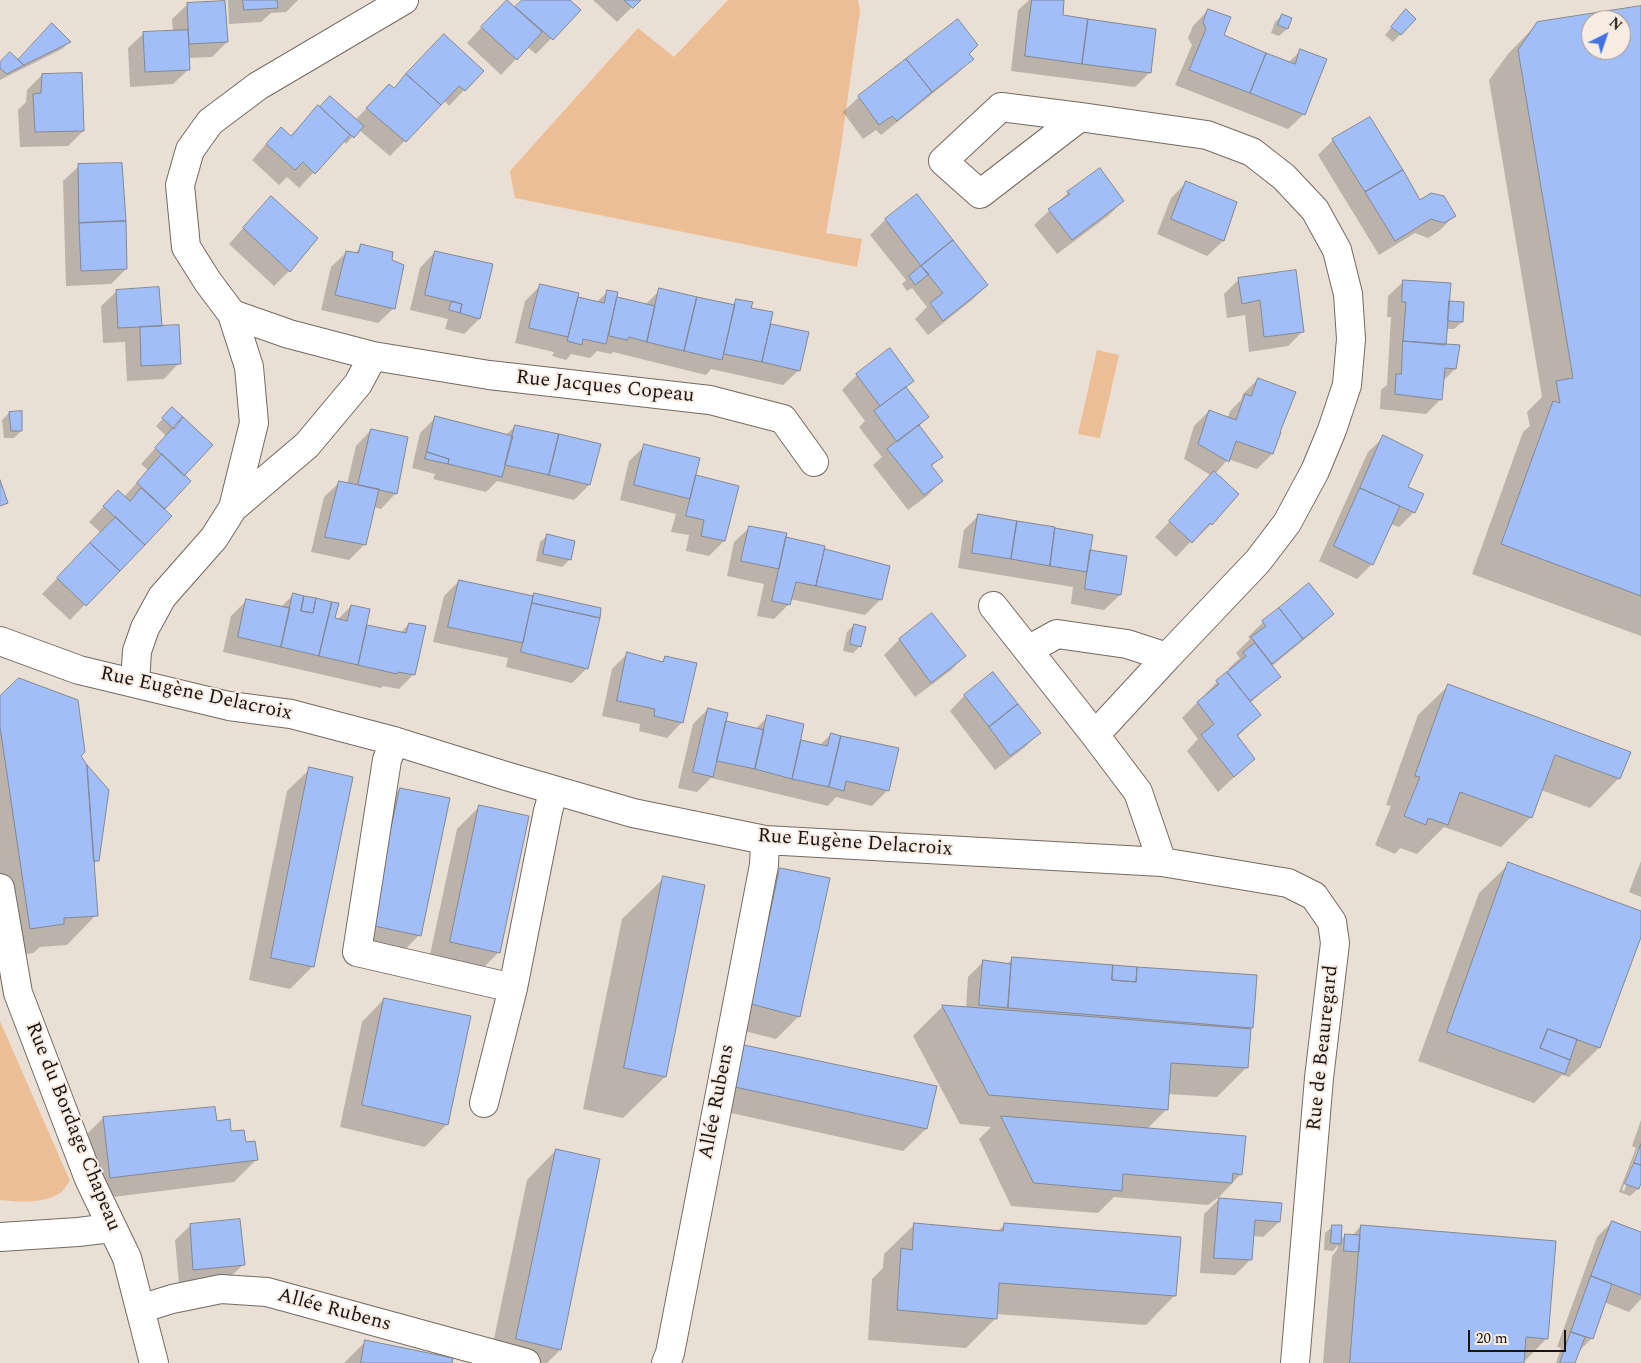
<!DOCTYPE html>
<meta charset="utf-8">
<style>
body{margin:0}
#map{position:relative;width:1641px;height:1363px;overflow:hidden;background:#eadfd5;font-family:Spectral,serif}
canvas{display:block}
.north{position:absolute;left:1581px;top:10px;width:50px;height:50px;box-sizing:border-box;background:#f8ece2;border:1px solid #9f968f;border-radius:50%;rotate:41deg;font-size:14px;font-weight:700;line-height:20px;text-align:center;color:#191512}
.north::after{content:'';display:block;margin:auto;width:18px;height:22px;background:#4173e4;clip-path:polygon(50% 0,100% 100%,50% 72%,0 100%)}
.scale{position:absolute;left:1468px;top:1330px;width:98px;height:22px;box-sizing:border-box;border:2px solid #191512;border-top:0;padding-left:6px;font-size:15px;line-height:18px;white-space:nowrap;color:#191512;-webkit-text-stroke:4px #f8ece2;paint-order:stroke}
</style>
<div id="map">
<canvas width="1641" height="1363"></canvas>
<div class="north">N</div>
<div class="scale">20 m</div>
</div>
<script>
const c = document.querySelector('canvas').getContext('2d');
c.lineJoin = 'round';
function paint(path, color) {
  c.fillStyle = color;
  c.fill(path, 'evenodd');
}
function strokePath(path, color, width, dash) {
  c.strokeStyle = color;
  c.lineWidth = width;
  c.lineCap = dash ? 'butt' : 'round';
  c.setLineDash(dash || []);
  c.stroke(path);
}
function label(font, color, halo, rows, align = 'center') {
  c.font = font + ' Spectral,serif';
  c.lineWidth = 4;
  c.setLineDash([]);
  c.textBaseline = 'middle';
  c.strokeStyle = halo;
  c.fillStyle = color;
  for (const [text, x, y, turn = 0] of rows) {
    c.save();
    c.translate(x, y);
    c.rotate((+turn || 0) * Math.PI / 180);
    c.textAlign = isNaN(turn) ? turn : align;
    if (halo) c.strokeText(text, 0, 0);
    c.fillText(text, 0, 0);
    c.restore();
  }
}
paint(new Path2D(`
 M728 0H858L860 11 840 153 826 233 862 239 857 267 515 198 510 171 638 28 674 57Z
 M1097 350 1119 355 1100 438 1078 434Z
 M0 1021 70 1181C67 1184 64 1191 60 1193 43 1204 19 1202 0 1200Z`), '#ecbe95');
paint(new Path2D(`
 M228 0H298L286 12 271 13 261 22 229 24Z
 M523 0H568L579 10 536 54 527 47 501 75 467 43 491 17 515 8Z
 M593 0H639L617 22Z
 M1029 0H1063L1062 16 1150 72 1135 87 1011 71 1018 10Z
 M188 4 227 42 212 57 188 58 189 69 173 84 130 87 128 48 144 33 173 32 172 19Z
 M1641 7V636L1472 574 1523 432 1530 426 1527 412 1542 397 1489 80 1508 54 1538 23ZM1591 20H1621V50H1591Z
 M1208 10 1223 36 1288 63 1301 50 1304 114 1288 129 1175 85 1192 45 1188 38 1193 26Z
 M1406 10 1414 19 1393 42 1385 35Z
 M1283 15 1291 19 1287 29 1279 36 1271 33 1275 22Z
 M958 20 968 54 972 59 957 74 881 135 876 130 863 139 843 112 859 97Z
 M69 42 62 49 0 80V63L18 61Z
 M482 71 449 106 444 100 390 156 359 130 346 144 343 141 299 188 287 177 279 185 252 160 266 144 290 136 318 107 355 120 389 86 393 89Z
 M42 75 83 131 68 146 20 147 18 110 26 102 27 90Z
 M1333 140 1420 201 1454 216 1439 231 1428 238 1415 233 1379 255 1318 155Z
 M79 166 126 269 111 284 66 286 63 181Z
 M1186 183 1236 203 1223 241 1207 256 1157 234 1171 198Z
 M1068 193 1123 201 1108 216 1057 254 1034 225Z
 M916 196 987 285 972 300 928 335 915 319 927 307 912 288 907 291 902 284 906 280 870 235 885 220Z
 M271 197 289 271 274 286 229 244Z
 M362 246 391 261 394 308 378 323 321 310 331 267 347 252 354 254Z
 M435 252 491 265 479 319 464 334 445 329 448 319 410 310 420 268Z
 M1239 279 1303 331 1288 346 1249 352 1245 315 1227 318 1224 294Z
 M1404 281 1448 302 1463 303 1462 322 1454 329H1446L1445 346 1455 369 1443 381 1441 399 1426 414 1380 409 1381 390 1387 385 1391 317H1387L1388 296Z
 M540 286 596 303 608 291 615 298 645 305 660 290 731 306 737 300 769 325 807 333 799 370 783 385 711 369 706 375 613 352 611 354 597 351 590 358 571 354 566 360 552 356 554 352 515 343 525 301Z
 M117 291 161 327 179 363 164 379 127 381 125 342 103 343 101 306Z
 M857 375 912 381 905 388 928 417 919 426 941 456 931 467 942 480 927 496 908 510 873 465 882 457 859 427 865 421 842 390Z
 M1258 379 1278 433 1272 454 1257 469 1228 459 1215 474 1211 524 1196 539 1194 538 1176 557 1155 537 1212 476 1184 459 1194 426 1209 411 1228 418 1230 411 1241 400 1243 394Z
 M172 409 182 476 189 481 163 510 170 516 70 620 42 594 101 533 89 522 118 491 124 497 148 470 141 464 166 436 156 426Z
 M9 413 21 431 14 438H4L2 420Z
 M435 418 506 435 515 426 589 485 574 500 497 481 486 492 433 479 435 474 412 468 420 433Z
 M371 430 396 493 381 509 373 507 364 545 349 560 311 552 324 497 340 482 347 484 356 446Z
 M1384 437 1407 488 1414 512 1399 527 1391 524 1372 564 1357 579 1319 561 1368 452Z
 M645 446 694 476 738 487 724 541 709 556 686 551 689 535 671 532 676 514 620 500 629 461Z
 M979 515 1091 536 1089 551 1120 595 1104 610 1071 604 1073 587 958 568 964 530Z
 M750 527 823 550 888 567 880 600 865 615 790 599 789 604 774 619 757 616 764 584 727 576 734 542Z
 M548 535 569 560 562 567 536 561 540 542Z
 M459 581 531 597 534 594 587 668 572 683 506 667 508 658 433 642 444 596Z
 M293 595 334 619 337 620 351 606 366 626 400 633 409 624 414 674 399 689 383 686 381 688 223 652 231 616 246 601 280 608Z
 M1332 614 1317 629 1272 666 1280 676 1250 703 1260 715 1237 737 1254 759 1218 792 1187 751 1198 739 1182 718 1217 682 1231 671 1228 669 1240 658 1236 653 1250 639 1248 637 1263 622Z
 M932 615 965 656 950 671 915 697 884 655 899 640Z
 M854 625 860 646 853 653 843 651 847 632Z
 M627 654 661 662 665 658 682 722 667 738 639 731 640 724 602 716 612 669Z
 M1448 686 1619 778 1590 808 1541 790 1531 817 1501 847 1444 827 1417 854 1400 848 1395 854 1375 845 1391 806 1386 805 1418 715Z
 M965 695 1039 733 1024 748 995 770 950 711Z
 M0 698 80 756 107 790 97 860 93 865 96 915 67 945 40 947 33 953 0 958Z
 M708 709 725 722 755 729 768 717 799 741 820 745 831 734 888 790 872 806 836 797 828 806 711 778 697 792 678 788 693 724Z
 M310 769 352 778 312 967 290 989 249 980 287 791Z
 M400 789 419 935 397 958 348 948 378 812Z
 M480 806 499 952 476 975 428 964 457 829Z
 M1641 861V897L1629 892Z
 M1509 864 1641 912V933L1599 1048 1569 1077 1562 1075 1534 1103 1418 1061 1479 893Z
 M781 870 799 1016 776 1039 729 1027 758 893Z
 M664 878 665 1077 623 1118 583 1109 622 919Z
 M1013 958 1252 1027 1250 1029 1247 1067 1217 1097 1168 1094 1167 1109 1147 1129 1241 1174 1219 1197 1208 1205 1114 1197 1098 1213 1011 1206 979 1139 991 1127 960 1124 913 1036 943 1006 966 1008 968 977 983 962 1007 964Z
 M384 999 447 1124 425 1147 340 1127 362 1022Z
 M745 1047 926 1129 903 1151 713 1109 722 1069Z
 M214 1108 216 1122 245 1144 256 1160 234 1182 88 1200 80 1141 103 1118Z
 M1641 1120V1180L1638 1189 1630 1196 1619 1192 1636 1148 1632 1146ZM1638 1149H1640L1624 1191 1622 1190Z
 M556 1150 599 1160 560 1350 547 1363H489L527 1180Z
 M1219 1199 1279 1222 1263 1237 1253 1236 1250 1260 1235 1275 1200 1273 1204 1214Z
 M1612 1222 1641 1233V1299L1629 1312 1604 1302 1591 1339 1578 1352 1574 1363H1556L1561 1348 1557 1347 1597 1237Z
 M1005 1224 1175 1295 1146 1325 996 1314 995 1319 966 1348 868 1340 872 1279 883 1268 884 1254 914 1225 997 1232Z
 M191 1225 244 1264 228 1279 179 1284 175 1240Z
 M1333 1226 1340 1240 1345 1235 1352 1236 1361 1226 1547 1338 1523 1363H1323L1332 1256 1337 1250 1338 1245 1333 1251 1324 1250 1325 1233Z
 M366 1341 450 1363H344Z`), '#0003');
const building = new Path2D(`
 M243 0H277L278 8 244 10Z
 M507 0 542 32 517 60 481 27Z
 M522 0H570L581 10 553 40 515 7Z
 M624 0H641L633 8Z
 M1032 0H1064L1063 15 1088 19 1082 64 1025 56Z
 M225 1 228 42 189 44 187 3Z
 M1641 6V596L1501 544 1553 401 1560 403 1556 381 1573 378 1518 50 1537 22ZM1591 20H1621V50H1591Z
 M1208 9 1231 17 1224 35 1266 53 1250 93 1189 70 1206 29 1203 22Z
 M1406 9 1416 19 1401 35 1391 27Z
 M1282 14 1292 18 1288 29 1278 25Z
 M958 19 978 45 969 54 974 59 932 92 906 59Z
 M1088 19 1156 29 1151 73 1082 64Z
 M52 23 71 42 24 65 18 60Z
 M188 30 190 70 145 72 143 32Z
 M444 34 484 71 465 91 459 86 441 105 406 74Z
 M1300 49 1327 59 1305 115 1250 93 1266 53 1295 64Z
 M10 52 24 65 7 74 0 68V62Z
 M906 59 932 92 897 121 892 116 879 125 858 96Z
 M82 73 84 131 35 132 33 94 41 93 42 74Z
 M406 74 441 105 406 142 366 108 389 84 394 88Z
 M330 96 364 126 354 138 320 107Z
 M318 105 350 135 315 174 303 162 295 170 266 144 281 127 291 136Z
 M1370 117 1403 170 1365 192 1332 139Z
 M122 163 126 221 79 223 78 164Z
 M1100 168 1124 201 1072 240 1048 209 1070 194 1067 192Z
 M1403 170 1420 200 1431 193 1444 196 1456 216 1444 223 1431 219 1395 241 1365 192Z
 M1186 181 1237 202 1224 241 1171 219Z
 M917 194 953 240 921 266 885 219Z
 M271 196 318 238 290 272 243 228Z
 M126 221 127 269 81 271 79 223Z
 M953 240 988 285 943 321 930 303 943 293 921 266Z
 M361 244 393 252 392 260 404 265 395 309 335 295 346 251 358 253Z
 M435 251 493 264 480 319 460 313 462 304 425 295Z
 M921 266 929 274 915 285 909 276Z
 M1296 270 1304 332 1264 337 1260 300 1242 304 1238 278Z
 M1403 280 1451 283 1446 345 1403 341 1406 302H1402Z
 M540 284 579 293 568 337 529 328Z
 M159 287 162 326 118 328 116 290Z
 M659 288 697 297 684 351 647 342Z
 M607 290 618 292 606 344 583 339 582 345 567 341 578 297 604 303Z
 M617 297 655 306 647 342 629 337 627 340 609 336Z
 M697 297 735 305 722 360 684 351Z
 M736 299 753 302 751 308 773 312 762 362 724 354Z
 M452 301 462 304 460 313 449 310Z
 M1449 301 1464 302 1463 322 1448 321Z
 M771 324 809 332 800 371 762 362Z
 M179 325 181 364 141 366 140 327Z
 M1403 341 1460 345 1456 369 1445 368 1442 400 1395 394 1396 374H1401Z
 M890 348 914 381 880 406 856 374Z
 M1258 378 1296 392 1280 432H1281L1273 454 1236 441 1229 462 1198 444 1209 410 1236 420 1245 394 1251 396Z
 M906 387 929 417 897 442 874 411Z
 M172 407 183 417 174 429 162 418Z
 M22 411V431H11L9 412Z
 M435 416 513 436 502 477 448 464 449 459 427 452Z
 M183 417 213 445 184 476 155 448Z
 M515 425 559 434 549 475 505 465Z
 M919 425 943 457 931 465 943 481 924 495 887 449Z
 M371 429 408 437 397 494 358 485Z
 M559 434 601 444 590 485 549 475Z
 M1383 435 1423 455 1408 487 1424 494 1415 513 1360 488Z
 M644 444 700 458 690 499 634 485Z
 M427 452 449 459 448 464 425 459Z
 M162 454 191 481 165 509 137 483Z
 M1214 471 1239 494 1212 525 1210 523 1192 543 1169 521Z
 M696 475 739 486 725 541 701 536 704 520 686 516Z
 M0 480 8 503 0 506Z
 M339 481 379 489 366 545 325 537Z
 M141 488 172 516 145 545 103 506 118 490 130 501Z
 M1360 488 1400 506 1373 565 1334 546Z
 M978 514 1017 521 1011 559 972 553Z
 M116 517 145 545 120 571 90 543Z
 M1017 521 1055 527 1050 566 1011 559Z
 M749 526 787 533 779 569 741 561Z
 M1055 528 1093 535 1087 572 1050 566Z
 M547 534 575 541 571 560 543 554Z
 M786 537 825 546 816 586 796 582 790 605 772 601Z
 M90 543 120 571 86 606 57 578Z
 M825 549 890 566 882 600 816 586Z
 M1090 550 1127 556 1121 595 1085 589Z
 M459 580 533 596 523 643 448 627Z
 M1309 583 1334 614 1303 639 1279 608Z
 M293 593 304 596 301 611 313 613 316 598 332 602 319 656 281 647Z
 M534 593 601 608 600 618 532 603Z
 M304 596 316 598 313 613 301 611Z
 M246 599 290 608 281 647 238 637Z
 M332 602 339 603 335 618 347 621 351 605 370 609 358 665 319 656Z
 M532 603 600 618 588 669 521 652Z
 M1279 608 1303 639 1272 664 1251 637 1266 626 1262 621Z
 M932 613 966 656 931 683 899 639Z
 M409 623 426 626 415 675 398 672 397 674 358 665 367 625 406 633Z
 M854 624 866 627 861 647 850 644Z
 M1255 643 1281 677 1250 701 1227 672 1246 656 1243 653Z
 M627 652 663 662 665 656 697 663 683 723 654 716 655 709 617 701Z
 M993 672 1018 704 989 727 964 695Z
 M1227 672 1261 715 1237 735 1255 759 1234 777 1201 735 1214 724 1197 702 1219 684 1216 681Z
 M19 678 78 700 85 752 81 756 87 765 98 916 64 918V924L30 929 0 727V696Z
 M1448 684 1631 752 1620 779 1555 755 1532 818 1460 792 1448 825 1428 818 1426 825 1404 816 1420 777 1415 776Z
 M1018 704 1041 733 1010 756 989 727Z
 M708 708 728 713 713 777 693 772Z
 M767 715 804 724 792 779 755 769Z
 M726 721 764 730 755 769 717 761Z
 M831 733 841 736 829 787 792 779 801 740 827 746Z
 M841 736 899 748 889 791 846 781 844 791 829 787Z
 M87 765 109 790 99 861H94Z
 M309 767 353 777 314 967 271 958Z
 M400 788 450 798 421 936 370 925Z
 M479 805 529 816 500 953 450 942Z
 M1508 862 1641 911V937L1600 1048 1548 1029 1540 1048 1570 1060 1565 1074 1447 1032Z
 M780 868 830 878 800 1017 751 1004Z
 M663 876 705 885 666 1077 624 1068Z
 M1012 957 1113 965 1112 980 1136 982 1137 967 1257 975 1253 1028 1008 1008Z
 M983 960 1011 964 1008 1008 979 1005Z
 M1113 965 1137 967 1136 982 1112 980Z
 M384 998 471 1016 448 1125 362 1105Z
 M942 1005 1251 1029 1248 1068 1171 1063 1168 1110 989 1095Z
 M1548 1029 1577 1039 1570 1060 1540 1048Z
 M744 1045 937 1086 927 1129 735 1087Z
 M215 1107 217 1121 230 1119 231 1131 244 1130 246 1142 255 1141 258 1160 110 1178 103 1117Z
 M1001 1116 1246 1136 1242 1175 1233 1173 1232 1183 1123 1174 1122 1191 1034 1183Z
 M1641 1144V1165L1634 1163Z
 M556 1149 600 1159 561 1350 516 1339Z
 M1634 1163 1641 1165V1183L1639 1189 1625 1184Z
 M1219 1198 1282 1203 1280 1222 1255 1220 1252 1260 1214 1258Z
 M240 1219 245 1265 193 1270 190 1224Z
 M1612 1221 1641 1232V1295L1591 1276Z
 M914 1223 1003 1231 1004 1223 1181 1237 1176 1296 999 1283 997 1319 897 1310 901 1248 912 1250Z
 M1332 1225H1342L1341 1244 1331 1243Z
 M1361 1225 1556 1241 1548 1339 1526 1337 1524 1363H1350Z
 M1345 1234 1360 1235 1359 1252 1344 1251Z
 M1591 1276 1612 1284 1593 1339 1571 1332Z
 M1571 1332 1585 1337 1575 1363H1560Z
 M365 1340 453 1358 452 1363H361Z`);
paint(building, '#a1bef9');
strokePath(building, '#828893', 1);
const minor = new Path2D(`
 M1080 117 980 194 943 161 1001 107 1080 117 1207 135 1252 152 1284 177 1315 210 1337 250 1348 294 1351 339 1347 385 1332 430 1315 471 1287 523 1258 561 1167 657
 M232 314 289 334 373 356 489 375 710 400 783 419 814 462
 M233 508 307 445 358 384 373 356
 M993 606 1095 735 1138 792 1162 862
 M0 641 79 670 229 706 291 714 394 741 506 776 633 813 765 840 1162 862 1288 883 1314 896 1332 922 1335 943 1319 1078 1295 1363
 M1028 650 1057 634 1127 644 1167 657 1095 735
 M135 683 137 651 145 628 162 597 214 538 233 508 254 423 249 367 232 314 208 282 186 247 180 185 190 150 210 122 258 86 404 0
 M394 741 387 760 357 952 513 988
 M0 888 18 993 89 1179 127 1258 154 1363
 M484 1103 513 988 548 811 554 790
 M0 1237 78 1232 111 1228
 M140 1309 172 1299 221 1289 267 1292 526 1363
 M666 1363 670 1353 764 865 765 840`);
strokePath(minor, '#746a62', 30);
strokePath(minor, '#fff', 28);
label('20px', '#191512', '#f8ece2', [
 ["Rue Jacques Copeau",605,388,6],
 ["Rue Eugène Delacroix",196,695,12],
 ["Rue Eugène Delacroix",855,844,4],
 ["Rue de Beauregard",1324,1048,-84],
 ["Allée Rubens",718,1102,-79],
 ["Rue du Bordage Chapeau",72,1127,68],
 ["Allée Rubens",334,1311,15]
]);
</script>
